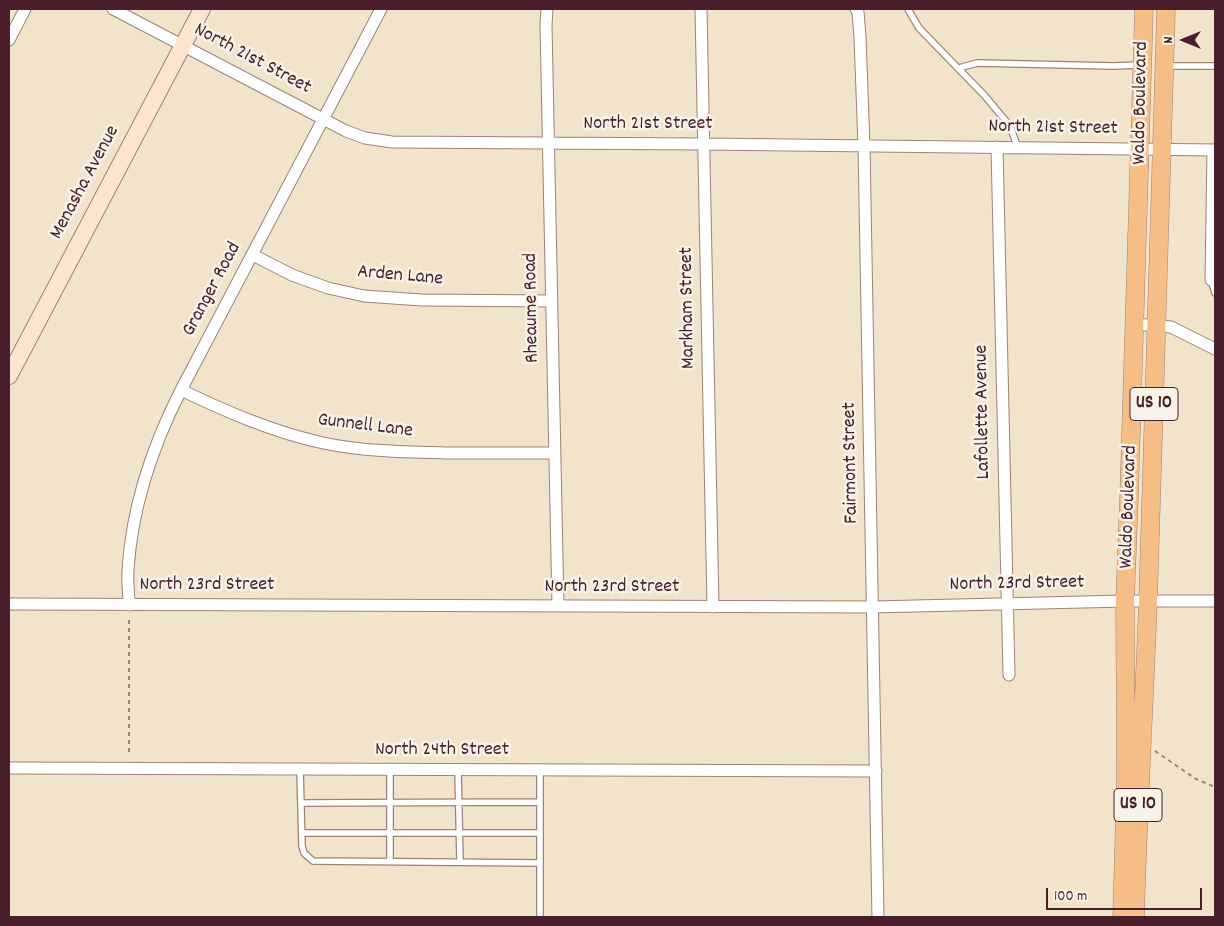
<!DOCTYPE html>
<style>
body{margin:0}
#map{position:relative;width:1224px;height:926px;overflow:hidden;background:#f1e4ca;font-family:Dekko,sans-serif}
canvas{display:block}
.frame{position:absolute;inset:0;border:10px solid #4a1f2b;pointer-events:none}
.north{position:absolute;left:1159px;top:15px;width:50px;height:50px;-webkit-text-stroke:4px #f7f3e8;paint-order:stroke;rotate:270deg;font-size:14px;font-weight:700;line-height:20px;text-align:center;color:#4a1f2b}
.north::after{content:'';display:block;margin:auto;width:18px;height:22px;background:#4a1f2b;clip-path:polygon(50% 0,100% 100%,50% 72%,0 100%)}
.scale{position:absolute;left:1046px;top:888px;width:156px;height:22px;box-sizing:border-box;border:2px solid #4a1f2b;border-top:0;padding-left:6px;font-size:15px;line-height:18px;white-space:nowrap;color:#4a1f2b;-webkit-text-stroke:4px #f7f3e8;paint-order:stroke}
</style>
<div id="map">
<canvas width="1224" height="926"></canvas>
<div class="frame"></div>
<div class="north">N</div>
<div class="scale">100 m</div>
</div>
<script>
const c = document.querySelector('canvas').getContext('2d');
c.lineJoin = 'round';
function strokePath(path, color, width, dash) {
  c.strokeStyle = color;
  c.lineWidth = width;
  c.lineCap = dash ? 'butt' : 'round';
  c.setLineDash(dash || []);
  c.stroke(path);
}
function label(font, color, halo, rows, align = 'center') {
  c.font = font + ' Dekko,sans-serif';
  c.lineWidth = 5;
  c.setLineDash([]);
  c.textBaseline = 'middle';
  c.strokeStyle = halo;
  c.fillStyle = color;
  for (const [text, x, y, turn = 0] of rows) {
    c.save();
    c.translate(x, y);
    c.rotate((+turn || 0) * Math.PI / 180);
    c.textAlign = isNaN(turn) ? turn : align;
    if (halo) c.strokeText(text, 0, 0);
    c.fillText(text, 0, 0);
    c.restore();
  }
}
const lane = new Path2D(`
 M908 9 919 28 985 96 1010 126 1018 148
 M1166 66H1215
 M959 68 977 63 1114 66 1139 65
 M1211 280 1215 293
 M300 769 302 846 304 853 313 861 540 863
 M390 770V862
 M458 770 460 862
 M301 803 539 802
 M302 833H540
 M540 917V770`);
const street = new Path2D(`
 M113 9 346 131 365 138 392 142 704 144 1215 150
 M547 9 546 25 558 606
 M701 9 713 607
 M856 9 858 12 860 37 864 146 878 917
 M9 40 25 9
 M997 147 1009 675
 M253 255 292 275 328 288 364 296 422 300 551 301
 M1211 280 1213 150
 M1134 324 1171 327 1215 349
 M181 390C227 412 273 432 323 443 366 452 409 452 452 453 486 453 520 453 555 453
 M9 604 873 607 1125 601H1215
 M129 605C129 593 127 582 128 570 132 506 152 447 181 390L381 9
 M9 768 876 771`);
const secondary = new Path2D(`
 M9 376 202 9`);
const primary = new Path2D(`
 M1122 917 1126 780 1125 601 1129 498 1144 9
 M1135 917C1138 812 1144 707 1148 602 1155 405 1161 207 1166 9`);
strokePath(lane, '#9e827a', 8);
strokePath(street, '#9e827a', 13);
strokePath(secondary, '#9e827a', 18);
strokePath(primary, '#9e827a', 19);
strokePath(new Path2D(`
 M1155 751 1196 779 1215 787
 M129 752V618`), '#9e827a', 2, [4, 4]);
strokePath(lane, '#fff', 5.5);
strokePath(street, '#fff', 11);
strokePath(secondary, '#fbe5cf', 16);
strokePath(primary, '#f6be87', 18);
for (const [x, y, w] of [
 [1154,404,48],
 [1138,805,48]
]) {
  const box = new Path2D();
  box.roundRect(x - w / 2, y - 16.5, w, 33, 4);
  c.fillStyle = '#f7f3e8';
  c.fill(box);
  strokePath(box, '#4a1f2b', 1);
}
label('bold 19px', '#4a1f2b', null, [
 ["US 10",1154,404],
 ["US 10",1138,805]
]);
label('20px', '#4a1f2b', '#f7f3e8', [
 ["North 21st Street",252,60,28],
 ["Waldo Boulevard",1142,103,-89],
 ["North 21st Street",648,125],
 ["North 21st Street",1053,129,1],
 ["Menasha Avenue",86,183,-62],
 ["Arden Lane",400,277,5],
 ["Granger Road",213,290,-62],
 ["Rheaume Road",533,308,-91],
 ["Markham Street",689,308,-91],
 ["Lafollette Avenue",984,412,-91],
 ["Gunnell Lane",365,427,7],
 ["Fairmont Street",852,463,-91],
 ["Waldo Boulevard",1130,507,-88],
 ["North 23rd Street",1017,585,-1],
 ["North 23rd Street",207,586],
 ["North 23rd Street",612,588],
 ["North 24th Street",442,751]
]);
</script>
